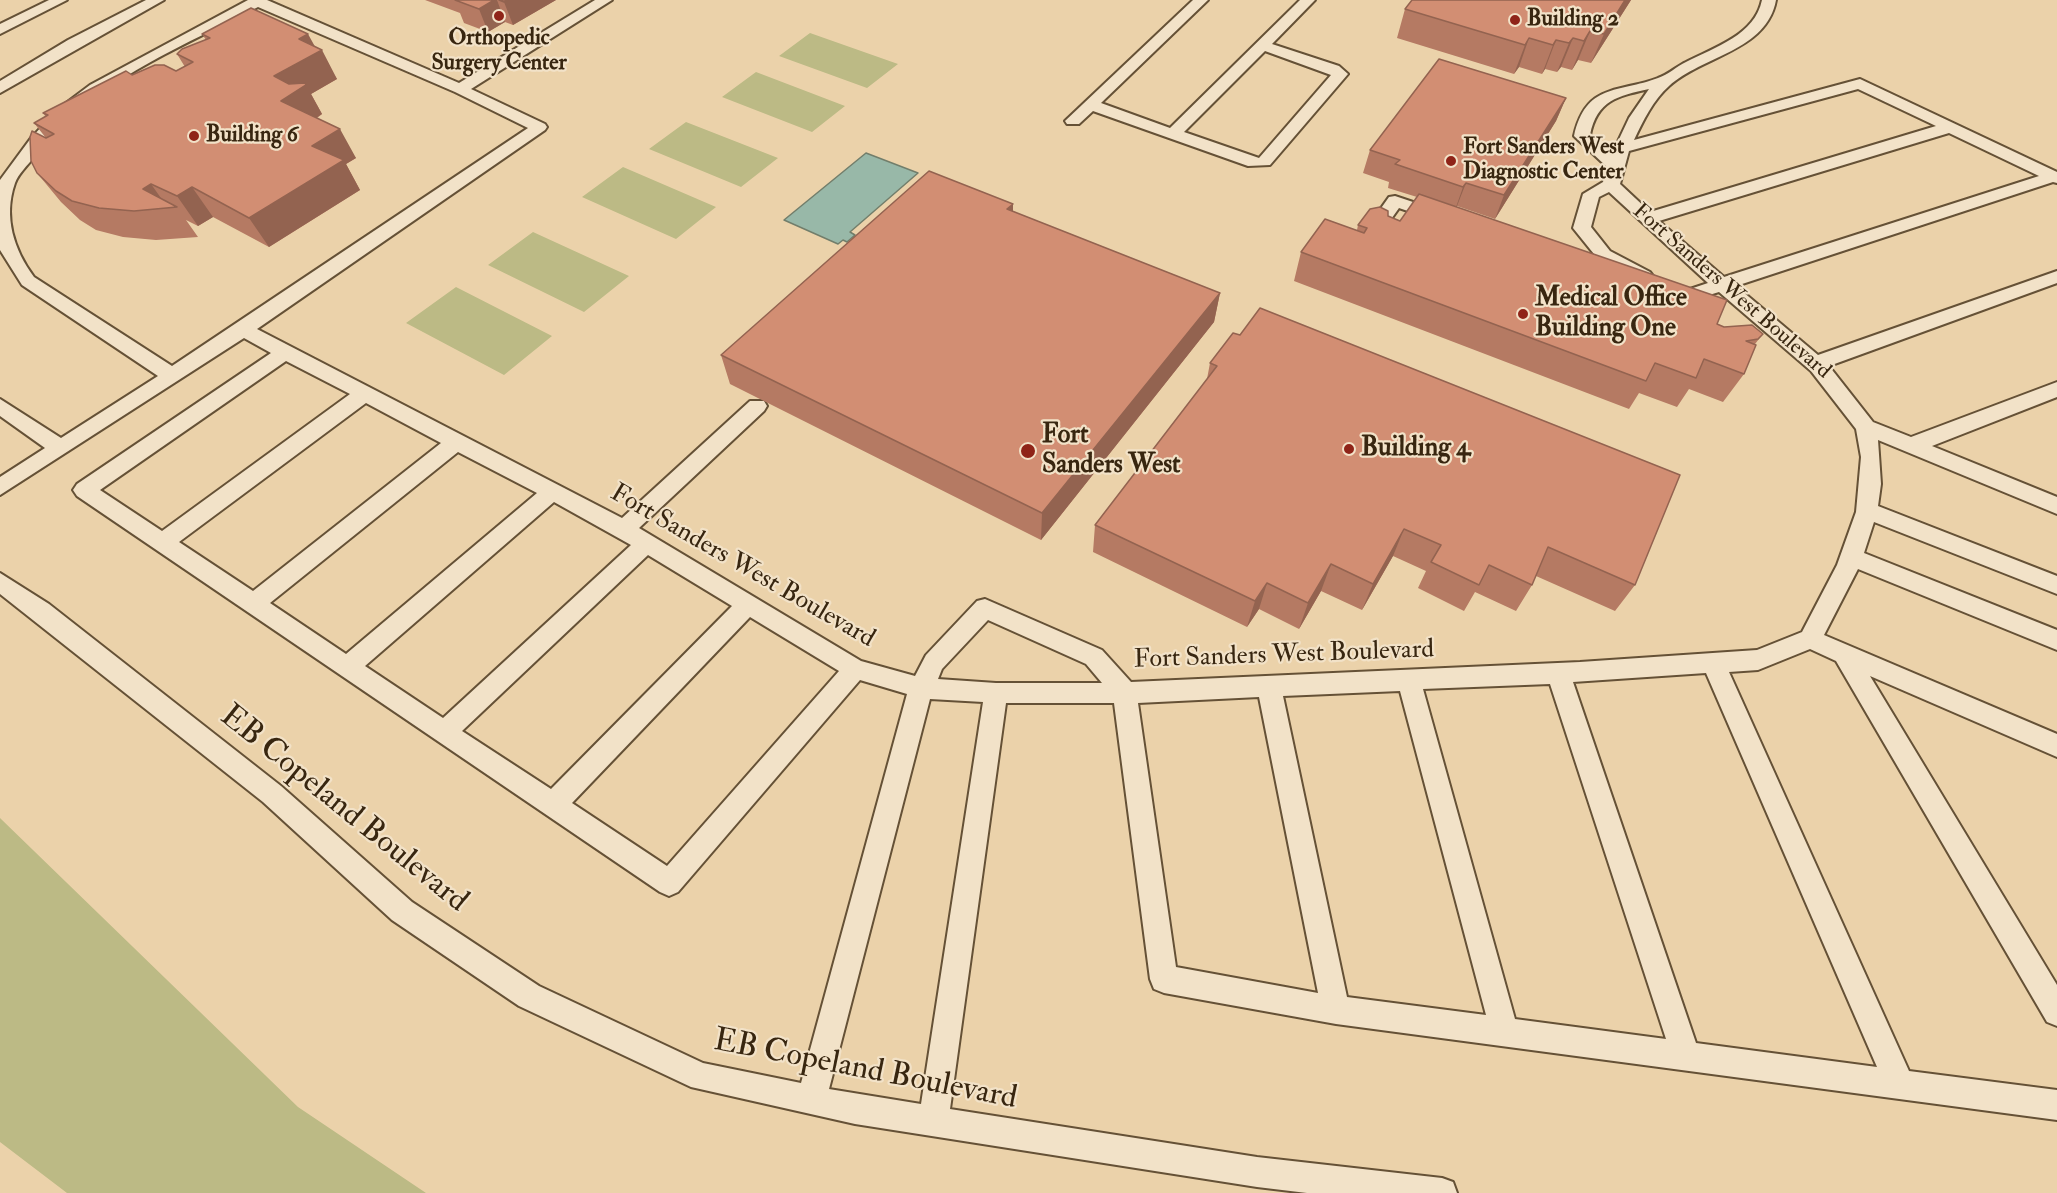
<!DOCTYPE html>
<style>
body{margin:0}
canvas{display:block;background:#ebd2aa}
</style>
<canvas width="2057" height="1193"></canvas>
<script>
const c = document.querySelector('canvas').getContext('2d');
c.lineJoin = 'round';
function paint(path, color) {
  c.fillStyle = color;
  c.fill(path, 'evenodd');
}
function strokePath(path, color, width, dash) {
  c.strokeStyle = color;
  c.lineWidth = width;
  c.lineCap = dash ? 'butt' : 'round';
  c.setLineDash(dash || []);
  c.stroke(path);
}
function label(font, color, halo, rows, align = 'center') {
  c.font = font + ' "IM FELL Double Pica",serif';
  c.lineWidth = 4.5;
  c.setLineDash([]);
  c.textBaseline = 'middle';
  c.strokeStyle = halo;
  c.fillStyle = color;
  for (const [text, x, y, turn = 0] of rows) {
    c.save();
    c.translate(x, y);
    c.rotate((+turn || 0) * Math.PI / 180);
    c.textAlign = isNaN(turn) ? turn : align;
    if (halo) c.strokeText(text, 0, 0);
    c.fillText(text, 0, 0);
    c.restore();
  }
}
paint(new Path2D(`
 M810 33 898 64 867 88 779 56Z
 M756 72 845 106 812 132 722 97Z
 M686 122 778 158 741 187 649 149Z
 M623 167 716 207 676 239 582 197Z
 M533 232 629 276 584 312 488 265Z
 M456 287 552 336 504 375 406 323Z
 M0 818 298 1107 426 1193H67L0 1142Z`), '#bcba85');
const water = new Path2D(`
 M866 153 918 173 850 232 855 235 847 242 843 240 838 244 784 220Z`);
paint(water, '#98b8a8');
strokePath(water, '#727e6b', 1.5);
const lane = new Path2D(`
 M49 0H67L0 34V24Z
 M146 0H164L0 93V81L68 40Z
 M248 0H267L459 83 595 0H612L471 89 545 124 547 127 545 130 257 329 622 518 750 401H764L767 406 764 411 639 528 861 661 915 676 926 655 977 601 985 599 1102 650 1131 682 1580 662 1757 650 1802 632 1837 565 1856 512 1861 457 1856 429 1811 371 1719 292 1696 299 1690 297 1687 293 1690 289 1708 283 1609 192 1599 197 1591 227 1610 251 1650 272 1653 276 1650 280H1638L1598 259 1573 228 1583 194 1603 182 1607 167 1574 136C1586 83 1618 93 1658 78 1668 75 1677 66 1686 62 1715 47 1755 35 1762 0H1776C1767 51 1702 56 1669 86 1653 100 1643 121 1634 140L1860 79 2057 172V183L2053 182 1736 286 1818 355 2057 271V283L1829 366 1873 422 1911 437 2057 382V397L1932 446 2057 497V514L1878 440 1881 484 1878 506 2057 576V594L1874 522 1864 553 2057 630V650L1858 569 1824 635 2057 734V757L1870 676 2057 985V1026L2047 1022 1836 661 1810 649 1758 670 1729 672 1909 1071 2057 1090V1120L1336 1024 1164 993 1154 989 1150 979 1114 703H1006L950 1109 1257 1157 1442 1178 1453 1182 1457 1193H1307L1257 1187 855 1124 691 1087 519 1006 392 920 263 802 0 594V573L49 604 281 786 412 902 539 986 703 1063 801 1083 907 694 860 680 678 892 669 896 660 892 77 496 73 490 77 484 271 353 244 338 0 495V477L45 448 0 416V399L61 438 158 376 22 285 0 250V180L31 138 58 109 90 85ZM258 7 455 92 528 128 172 366 34 277C14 250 3 217 15 183 18 174 28 165 34 157 87 84 180 48 258 7ZM1649 89 1629 118 1612 154 1590 135C1597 100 1618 96 1649 89ZM1858 89 1936 126 1650 212 1620 184 1629 151ZM1949 133 2039 176 1724 277 1659 221ZM286 361 350 394 162 531 100 490ZM366 403 441 443 253 591 179 542ZM458 452 537 493 346 654 270 603ZM554 502 631 545 443 718 365 666ZM648 555 732 606 551 789 462 731ZM750 617 839 671 667 866 572 803ZM988 620 1086 664 1102 683H996L938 679 942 669ZM1706 673 1877 1067 1696 1043 1573 682ZM1550 684 1666 1039 1515 1019 1423 689ZM1400 691 1486 1015 1347 997 1283 696ZM1259 697 1318 993 1176 967 1138 703ZM930 699 983 702 921 1104 829 1089Z
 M1193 0H1208L1101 103 1170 128 1300 0H1315L1272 44 1339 66 1348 74 1270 165 1248 166 1093 111 1079 124H1067L1065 121ZM1265 51 1331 75 1259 158 1184 132Z
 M1395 196 1446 213 1449 217 1440 222 1399 208 1379 236H1367L1364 232 1367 228 1389 197Z`);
strokePath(lane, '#655136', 4);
paint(lane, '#f2e2c8');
paint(new Path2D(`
 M425 0H556L513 25 505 22 488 32 464 23 460 13Z
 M1412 0H1631L1591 63 1578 60 1572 70 1561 67 1557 72 1545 69 1542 74 1519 67 1514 74 1397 38 1405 9Z
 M202 34 315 47 337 79 311 94 322 114 317 118 356 158 346 164 360 190 269 247 213 217 198 226 186 220 198 237 156 240 123 237 96 230 80 220 61 202 37 173 46 138 34 123 46 117 43 113 132 75 176 71 185 67 177 54 206 40Z
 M1566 98 1556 121 1495 219 1457 206V207L1717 324 1724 327 1763 334 1755 344 1744 374 1723 402 1689 389 1677 407 1639 393 1629 409 1294 281 1301 252 1357 230 1358 225 1388 216 1400 221 1417 197 1388 188 1389 182 1363 173 1370 150Z
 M1013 204V212L1220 293 1214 322 1041 540 730 384 721 355Z
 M1210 363 1635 585 1615 611 1536 576 1532 585 1516 611 1475 592 1464 611 1418 588 1426 571 1393 556 1362 610 1321 591 1299 629 1259 609 1247 627 1093 552 1095 525 1207 379Z`), '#b57a63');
paint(new Path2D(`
 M494 0H497L505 22 488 32 479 9Z
 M508 0H556L513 25 504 2Z
 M1625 0H1631L1591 63 1604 34Z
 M1590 31 1578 60 1572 70 1584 41Z
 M308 34 318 52 322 50 337 79 311 94 322 114 298 130 281 101 274 76 299 39Z
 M1529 38 1519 67 1514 74 1525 45Z
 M1573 38 1561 67 1557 72 1569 43Z
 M1556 40 1545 69 1542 74 1553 45Z
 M1566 98 1556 121 1495 219 1504 195Z
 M340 129 356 158 346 164 360 190 269 247 249 218 312 146Z
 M1466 183 1457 206 1455 210 1463 187Z
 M151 184 168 208 143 189Z
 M192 187 213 217 198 226 177 196Z
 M1013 204V233L1007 209Z
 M1220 293 1214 322 1041 540 1042 513Z
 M1404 529 1393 556 1362 610 1373 584Z
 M1331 564 1321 591 1299 629 1308 603Z
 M1267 583 1259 609 1247 627 1255 601Z`), '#936350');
const building = new Path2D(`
 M455 0H494L479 9Z
 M499 0H508L504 2Z
 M1412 0H1625L1604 34 1590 31 1584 41 1573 38 1569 43 1556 40 1553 45 1529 38 1525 45 1405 9Z
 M251 8 308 34 299 39 322 50 274 76 289 84 305 83 306 85 281 101 340 129 312 146 344 160 249 218 192 187 177 196 151 184 143 189 177 207 134 211 99 208 72 201 56 191 37 173 31 161 30 137 32 131 46 138 54 134 34 123 48 115 43 113 126 71 132 75 155 65H164L176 71 193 62 177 54 182 49 210 38 202 34Z
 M1439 59 1566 98 1504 195 1466 183 1463 187 1395 164 1400 160 1370 150Z
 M929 171 1013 204 1007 209 1220 293 1042 513 721 355Z
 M1419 194 1727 300 1717 324 1724 327 1752 325 1763 334 1758 339 1746 341 1756 345 1744 374 1704 359 1696 378 1655 363 1646 381 1301 252 1325 219 1364 233 1367 228 1358 225 1370 209 1380 207 1388 211V216L1400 221Z
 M1260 308 1680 475 1635 585 1548 547 1532 585 1489 565 1479 585 1431 562 1441 545 1404 529 1373 584 1331 564 1308 603 1267 583 1255 601 1095 525 1217 366 1210 363 1233 333 1240 335Z`);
paint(building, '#d28e73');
strokePath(building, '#936350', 1.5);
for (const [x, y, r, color] of [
 [499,16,6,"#8f2418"],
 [1515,20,6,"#8f2418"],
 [194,136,6,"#8f2418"],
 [1451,161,6,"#8f2418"],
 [1523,314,6,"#8f2418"],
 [1349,449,6,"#8f2418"],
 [1028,451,8,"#8f2418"]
]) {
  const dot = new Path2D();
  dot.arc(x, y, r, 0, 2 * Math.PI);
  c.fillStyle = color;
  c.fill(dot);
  strokePath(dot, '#f2e2c8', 2);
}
label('bold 22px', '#382610', '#f2e2c8', [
 ["Building 2",1527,20],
 ["Orthopedic",499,39,"center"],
 ["Surgery Center",499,64,"center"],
 ["Building 6",206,136],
 ["Fort Sanders West",1463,148],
 ["Diagnostic Center",1463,173]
], 'left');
label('22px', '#382610', '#f2e2c8', [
 ["Fort Sanders West Boulevard",1731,292,41]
]);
label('bold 26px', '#382610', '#f2e2c8', [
 ["Medical Office",1535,299],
 ["Building One",1535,329],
 ["Fort",1042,436],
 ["Sanders West",1042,466],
 ["Building 4",1361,449]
], 'left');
label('26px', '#382610', '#f2e2c8', [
 ["Fort Sanders West Boulevard",742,567,30],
 ["Fort Sanders West Boulevard",1284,656,-2]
]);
label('32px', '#382610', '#f2e2c8', [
 ["EB Copeland Boulevard",343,810,39],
 ["EB Copeland Boulevard",865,1071,11]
]);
</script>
